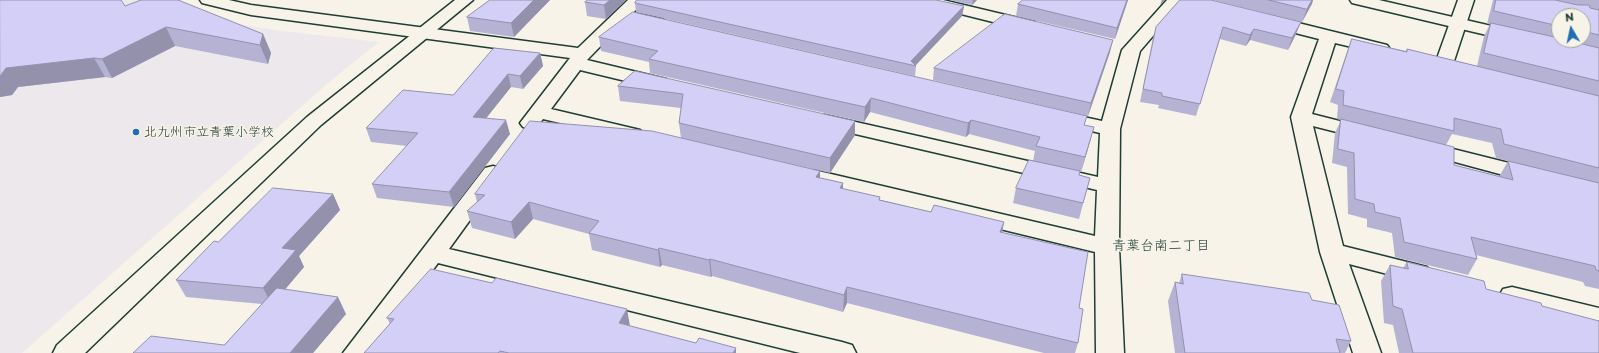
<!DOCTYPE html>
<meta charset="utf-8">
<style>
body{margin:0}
#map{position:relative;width:1599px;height:353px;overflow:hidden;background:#f7f3e8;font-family:"Playpen Sans",sans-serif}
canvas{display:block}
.north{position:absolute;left:1551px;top:8px;width:40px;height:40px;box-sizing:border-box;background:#f7f3e8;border:1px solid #a1aaa0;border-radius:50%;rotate:351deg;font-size:11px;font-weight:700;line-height:16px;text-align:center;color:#1f3d34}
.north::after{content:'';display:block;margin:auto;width:14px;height:18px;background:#1f6fb2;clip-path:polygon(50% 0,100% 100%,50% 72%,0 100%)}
</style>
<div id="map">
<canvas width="1599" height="353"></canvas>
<div class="north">N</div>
</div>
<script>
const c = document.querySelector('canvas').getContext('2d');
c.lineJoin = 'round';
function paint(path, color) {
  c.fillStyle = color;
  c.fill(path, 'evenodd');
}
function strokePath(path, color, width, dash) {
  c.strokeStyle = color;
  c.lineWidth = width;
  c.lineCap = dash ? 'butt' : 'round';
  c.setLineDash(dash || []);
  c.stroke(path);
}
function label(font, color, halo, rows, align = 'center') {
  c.font = font + ' "Playpen Sans","Klee One",sans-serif';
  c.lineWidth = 3;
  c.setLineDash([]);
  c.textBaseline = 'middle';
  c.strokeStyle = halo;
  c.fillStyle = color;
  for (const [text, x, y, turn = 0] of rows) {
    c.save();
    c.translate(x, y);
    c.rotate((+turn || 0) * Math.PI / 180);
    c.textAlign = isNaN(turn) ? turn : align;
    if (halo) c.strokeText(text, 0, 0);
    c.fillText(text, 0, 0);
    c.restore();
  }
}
paint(new Path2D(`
 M0 0H152L216 20 274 30 379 42 328 83 22 353H0Z`), '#ece8ec');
const street = new Path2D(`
 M200 0H229L251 5 578 48 628 0H645L633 13 663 19 665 23 663 27 657 28 625 21 587 60 666 79 668 83 666 87 659 89 580 70 551 109 640 130 643 134 640 138 633 140 543 119C537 127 534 130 523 127L520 123 570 58 251 15 202 3Z
 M915 0H943L1035 22 1038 26 1035 30 1029 31 917 3Z
 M1167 0H1184L1140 51 1120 129 1119 247 1124 353H1096L1095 252 806 182 803 177 806 172 814 170 1095 236 1097 190 825 127 818 125 815 121 818 117 825 115 1098 177 1100 133 1049 121 1046 117 1049 113 1056 111 1102 121 1122 50Z
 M1458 0H1474L1453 64 1450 68 1444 69 1438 68 1435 64Z
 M1270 16 1387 45 1390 49 1387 53 1381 54 1335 43 1312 114 1375 130 1378 134 1375 138 1368 140 1313 126 1343 246 1427 267 1431 273 1427 279 1418 282 1349 264 1381 353H1353L1320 252 1291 117 1319 39 1264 25 1262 21 1264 17Z
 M1425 142 1541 171 1544 176 1541 181 1533 183 1418 152 1414 148 1418 144Z
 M493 166 501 168 504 173 449 249 842 342 852 345 856 353H800L438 263 372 353H343L485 168Z
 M1512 287 1599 308V328L1503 303 1499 296 1503 289Z`);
const secondary = new Path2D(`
 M455 0H473L321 125 85 353H53L57 345 307 117Z
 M1350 0H1379L1522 33 1525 37 1522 41 1516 42 1352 3Z`);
strokePath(street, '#1f3d34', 3);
strokePath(secondary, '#1f3d34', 3);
paint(street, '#f7f3e8');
paint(secondary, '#f7f3e8');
paint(new Path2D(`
 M490 0H550L514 37 470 31 467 17Z
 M588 0H626L606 19 587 16 585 2Z
 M949 0H977L972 5Z
 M1128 0 1115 39 1016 16 1018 4Z
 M1180 0 1296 34 1288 50 1250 40 1246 46 1220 39 1196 116 1158 108 1159 105 1140 102 1153 38 1156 27Z
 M1213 0H1313L1302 22Z
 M1493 0H1599V289L1585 286 1583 282 1476 255 1477 259 1468 275 1395 257 1392 233 1367 227V219L1348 214 1347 167 1332 163 1335 133 1341 120 1337 119 1338 105 1330 102 1347 52 1352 39 1406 51 1407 49 1477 66 1484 36 1490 24H1487ZM1559 16H1583V40H1559ZM1452 134 1492 143 1496 158 1508 161 1500 175V177L1454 165 1446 145Z
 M635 3 964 6 962 16 915 66H916L915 76 636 12Z
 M125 6 263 34 271 53 268 64 175 46 112 78 105 77 18 87 12 95 0 97Z
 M599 37 1090 142 1081 172 1033 161 1035 151 969 134 966 137 870 112 864 122 650 73 649 62 601 51Z
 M1110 52 1088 116 933 80 934 68Z
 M540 53 543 66 523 89 511 87 486 118 510 134 454 207 377 198 372 184 407 146 371 142 366 128 453 95Z
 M635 71 855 135 830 173 681 138 679 123 681 108 620 101 618 86Z
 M820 171V178L843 183V189L880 200 931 212 1004 222 1002 232 1079 308 1078 343 1075 353H1044L847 303 843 312 712 276 711 277 662 265 660 267 592 250 589 234 533 219 515 239 472 228 467 211 477 202 475 194Z
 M1079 175 1090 178 1079 219 1013 203 1016 188Z
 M333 194 340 210 299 256 304 267 285 289 346 314 313 353H133L224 345 262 304 186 297 176 280 218 242Z
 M1407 262 1486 289 1542 306 1599 353H1399L1393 325 1384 323 1381 281 1390 265 1403 268Z
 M1182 274 1312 300 1351 341 1345 353H1175L1168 301 1175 282 1179 283Z
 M387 318 630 326 696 343 736 348V353H364L390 324Z`), '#b5b2d4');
paint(new Path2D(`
 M534 0H550L514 37 511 23Z
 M610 0H626L606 19 604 5Z
 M973 0H977L972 5Z
 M1127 0H1128L1115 39 1117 28Z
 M1162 0H1165L1160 5Z
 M1312 0H1313L1312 4 1302 22 1307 9Z
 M964 6 962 16 915 66 911 61Z
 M1301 22 1296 34 1288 50 1292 38Z
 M166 27 175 46 112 78 102 59Z
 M1254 29 1250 40 1246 46 1250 35Z
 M263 34 271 53 268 64 260 45Z
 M1113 40 1110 52 1088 116 1091 103Z
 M540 53 543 66 523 89 520 76Z
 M94 58 105 77 18 87 12 95 0 97V76L6 68Z
 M508 74 511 87 476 131 473 117Z
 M871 98 870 112 864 122 865 107Z
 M506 120 510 134 454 207 449 192Z
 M971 120 969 134 966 137 968 123Z
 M855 121V135L830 173V158Z
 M1094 127 1090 142 1081 172 1085 157Z
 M820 171V187L816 177Z
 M843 183V199L840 188Z
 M333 194 340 210 299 256 304 267 272 305 263 288 282 248Z
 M529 202 533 219 515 239 511 222Z
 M1004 222 1001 238 1000 232Z
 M659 248 662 265 660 267 658 250Z
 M710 259 712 276 711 277 709 260Z
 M847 287V303L843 312 844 295Z
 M338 297 346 314 313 353H290Z
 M627 309 630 326 619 323Z
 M736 348V353H733Z`), '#9491ad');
const building = new Path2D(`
 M0 0H121L125 6 141 0H178L263 34 260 45 166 27 102 59 94 58 6 68 0 76Z
 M490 0H534L511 23 467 17Z
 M588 0H610L604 5 585 2Z
 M637 0H936L964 6 911 61 916 66 635 3Z
 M1023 0H1127L1117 28 1018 4Z
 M1180 0H1211L1301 22 1292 38 1254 29 1250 35 1223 27 1200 104 1162 96V93L1143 89 1156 27Z
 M1269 0H1312L1307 9Z
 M1496 0H1555L1578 5H1589L1590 8 1599 10V35L1583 31V16H1559V26L1494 11Z
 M633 12 1087 116 1084 125 1094 127 1085 157 1036 146 1040 137 971 120 968 123 871 98 865 107 649 59 658 51 599 37Z
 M1005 14 1113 40 1091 103 934 68Z
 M1491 23 1559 38V40H1566L1599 48V81L1484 53Z
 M1352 39 1407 52V49L1599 96V168L1504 144 1501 129 1454 118V131L1343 105 1344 91 1336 89Z
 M494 48 540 53 520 76 508 74 473 117 506 120 449 192 372 184 418 133 366 128 403 90 453 95Z
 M635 71 855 121 830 158 679 123 683 94 618 86Z
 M1341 119 1454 147V165L1513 180 1508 161 1599 183V271L1596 270 1595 266 1471 237 1477 259 1404 242 1400 218 1375 212 1374 204 1355 199 1354 153 1338 149Z
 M530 121 652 131 820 171 816 177 843 183 840 188 880 197 879 200 931 212 934 205 1004 222 1000 232 1088 252 1079 308 1083 309 1078 343 847 287 844 295 710 259 709 260 659 248 658 250 589 233 599 221 529 202 511 222 467 211 485 195 475 194Z
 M1029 160 1080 171 1079 175 1090 178 1083 203 1016 188Z
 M273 188 333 194 282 248 296 250 263 288 176 280 214 241 218 242Z
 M1407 262 1484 281 1486 289 1541 303 1542 306 1599 321V353H1413L1402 309 1393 306 1390 265 1408 269Z
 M431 269 492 283 496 278 627 309 619 323 696 343 699 338 736 348 733 353H509L500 351 498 353H364L394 319 387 318Z
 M1182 274 1309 293 1312 300 1339 305 1351 341 1336 339 1340 353H1185L1175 282 1183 284Z
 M277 288 338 297 290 353H133L151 336 224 345Z`);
paint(building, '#d3cff7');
strokePath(building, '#9491ad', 1);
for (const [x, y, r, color] of [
 [136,132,4,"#1f6fb2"]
]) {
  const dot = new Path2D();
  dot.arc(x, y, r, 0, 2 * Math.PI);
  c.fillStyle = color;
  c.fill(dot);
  strokePath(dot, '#f7f3e8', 1.5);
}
label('13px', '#1f3d34', '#f7f3e8', [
 ["北九州市立青葉小学校",144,132]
], 'left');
label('14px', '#1f3d34', '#f7f3e8', [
 ["青葉台南二丁目",1161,246]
]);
</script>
